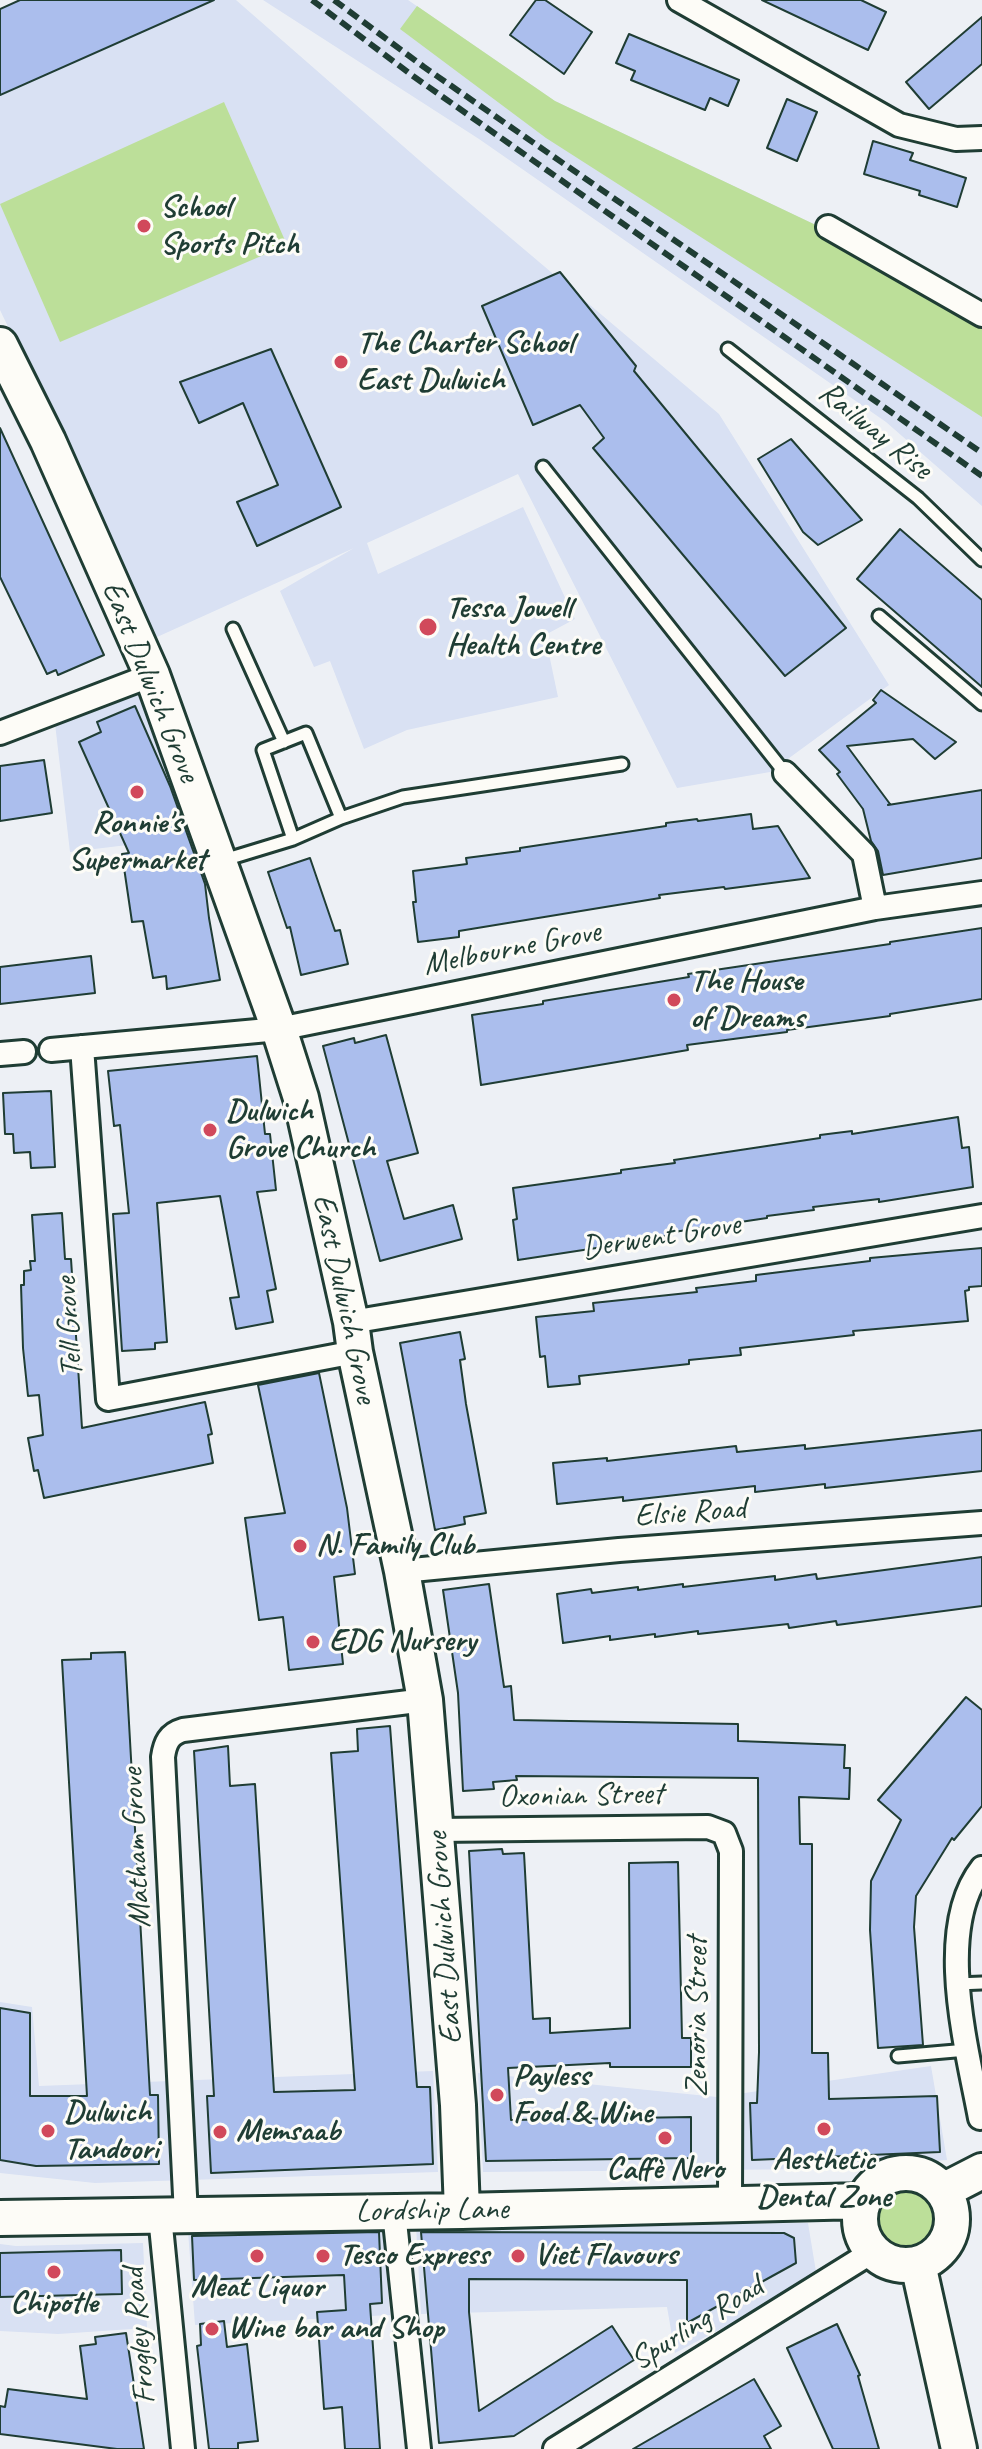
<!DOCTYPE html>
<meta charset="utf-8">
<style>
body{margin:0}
canvas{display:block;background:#edf0f5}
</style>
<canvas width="982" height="2449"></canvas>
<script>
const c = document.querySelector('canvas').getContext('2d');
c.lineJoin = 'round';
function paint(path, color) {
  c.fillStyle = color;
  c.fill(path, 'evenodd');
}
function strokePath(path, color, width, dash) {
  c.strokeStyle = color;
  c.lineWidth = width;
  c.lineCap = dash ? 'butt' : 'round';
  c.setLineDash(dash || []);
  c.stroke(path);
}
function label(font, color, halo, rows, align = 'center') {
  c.font = font + ' Caveat,sans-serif';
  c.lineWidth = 6;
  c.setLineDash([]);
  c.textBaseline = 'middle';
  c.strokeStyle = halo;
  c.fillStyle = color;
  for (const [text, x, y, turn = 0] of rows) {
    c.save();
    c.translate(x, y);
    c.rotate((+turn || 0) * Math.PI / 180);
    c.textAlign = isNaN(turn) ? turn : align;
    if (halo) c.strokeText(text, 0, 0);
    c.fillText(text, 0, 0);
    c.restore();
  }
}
paint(new Path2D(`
 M22 0H236L435 174 719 414 889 685 770 772 677 788 518 474 367 543 378 574 523 507 575 619 545 635 558 697 407 730 364 749 330 661 314 667 280 591 354 548 157 637 0 310V10Z
 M263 0H408L555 101 982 304V506L886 422 479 139Z
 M158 673 209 835 70 852 54 715Z
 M0 2002 32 2007 39 2086 433 2071 438 2172 95 2183 0 2173Z
 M931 2066 947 2160 823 2169 483 2172 478 2073 717 2097Z
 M808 2223 817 2278 675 2353 667 2307 421 2314 416 2226Z
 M383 2226 390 2315 195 2325 188 2231Z
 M143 2243 147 2328 58 2334 0 2331V2244L16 2246Z`), '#d9e1f3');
paint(new Path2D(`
 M417 6 555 101 982 304V417L546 138 400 29Z
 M224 102 287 245 60 342 0 204Z
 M877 2219a31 31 0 1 1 62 0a31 31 0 1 1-62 0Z`), '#bcdf99');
const building = new Path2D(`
 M20 0H214L0 95V9Z
 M536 0H545L592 32 564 74 510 35Z
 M762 0H861L886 12 868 50Z
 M982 17V64L929 109 906 82Z
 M629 34 739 80 728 106 710 98 705 110 631 80 635 71 616 63Z
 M787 99 817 112 797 161 767 148Z
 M873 141 913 153 910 160 966 178 957 207 919 195 920 191 864 174Z
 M560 272 636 366 634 371 846 628 785 676 593 448 604 438 580 405 533 425 482 306Z
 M271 349 341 507 257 546 237 502 278 485 243 403 199 423 180 382Z
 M0 428 104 655 58 675 56 670 47 674 0 577Z
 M791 439 862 520 818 545 803 532 758 459Z
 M900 529 982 600V687L857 579Z
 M881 690 956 742 935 759 913 739 847 746 890 804 888 805 982 790V858L883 875 878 851 871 841 863 809 837 774 840 772 819 750 876 703 873 700Z
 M135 706 170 786 205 884 209 918 220 980 167 989 166 976 153 978 143 921 132 922 122 854 129 853 79 742 101 732 97 722Z
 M44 760 52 813 0 821V766Z
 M751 814 753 829 778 826 810 878 725 889 724 887 659 895 660 898 459 931V937L418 942 413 902H416L413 871 467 864 466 858 520 851V848L666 826V823L697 819 698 821Z
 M310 858 335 931 340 930 348 964 301 975 290 927 287 928 268 872Z
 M982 928V999L890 1014V1016L787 1030V1032L687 1045 688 1050 481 1085 472 1015 543 1004V1001L689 977 688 974 890 944V942Z
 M91 956 95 993 0 1004V967Z
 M386 1035 418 1153 387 1161 404 1219 453 1205 462 1239 380 1261 323 1046 354 1038 355 1043Z
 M257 1056 265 1134H270L276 1190 257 1192 276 1289 267 1291 273 1322 236 1329 230 1298 239 1297 220 1196 157 1203 167 1342 155 1343V1349L122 1351 113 1214 129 1213 120 1125 114 1126 108 1071Z
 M51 1091 55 1167 31 1168 30 1152 14 1153 13 1134H5L3 1093Z
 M958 1117 962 1148 969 1147 973 1187 879 1202V1199L813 1207 814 1210 767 1216V1218L667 1233V1236L616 1243V1245L518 1260 513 1220 517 1219 513 1188 621 1173V1170L675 1163 674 1160 820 1138V1135L852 1131V1134Z
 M62 1213 65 1259H71L82 1428 205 1402 212 1434 208 1435 213 1463 44 1498 38 1470 34 1471 28 1438 43 1435 39 1395 28 1396 23 1348 21 1285H24V1271L31 1270 30 1261H35L32 1215Z
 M982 1248V1286L969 1287V1290L965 1291 968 1321 853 1331 854 1335 740 1348 741 1355 689 1360V1364L579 1376 580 1384 548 1387 545 1356 540 1357 536 1317 594 1311 593 1303 697 1292 696 1288 756 1281V1275L870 1261V1258Z
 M460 1332 465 1359 460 1360 466 1404 486 1513 464 1517 465 1524 435 1530 400 1343Z
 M319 1373 347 1508 355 1574 334 1577 343 1664 289 1670 283 1617 259 1620 245 1518 285 1513 258 1385Z
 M982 1430V1471L825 1488V1484L755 1492V1486L623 1501V1497L557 1504 553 1463 607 1458V1461L736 1446 737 1452 805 1445V1449Z
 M982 1557V1606L837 1625 836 1621 789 1628 788 1624 698 1634V1631L655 1637V1634L610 1640V1636L563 1643 557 1594 591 1589 592 1593 638 1587V1590L683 1584V1587L775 1576V1580L816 1574 817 1579Z
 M489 1584 504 1687 511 1686 514 1720 738 1724V1741L845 1745 844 1768H850L849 1799 799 1797 800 1844H812V2053H828L829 2099 937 2096 940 2152 752 2160 750 2103H757L759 2052 758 1778 516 1776 517 1780 493 1782 494 1789 463 1791 458 1693 443 1590Z
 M125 1652 150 2095H158L159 2164 36 2166 0 2160V2008L30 2013V2096H87L62 1660 91 1659V1653Z
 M966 1697 982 1710V1806L954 1840 952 1838 916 1896 914 1927 923 2045 878 2048 870 1930 871 1881 901 1820 878 1800Z
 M390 1726 417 2087H430L433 2164 211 2173 207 2096H214L194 1751 228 1746 230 1786 255 1784 274 2092 355 2090 331 1753 358 1751 357 1729Z
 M502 1849 503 1854 524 1853 533 2019 550 2018V2033L630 2028 629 1863 678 1862 682 2038H691V2067H610V2063L508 2068 511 2120 691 2117V2158L486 2161 469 1851Z
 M379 2232 382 2303 370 2304 380 2449H345L342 2407 324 2409 317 2312 346 2310 344 2275 194 2280 192 2236Z
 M421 2232 784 2233 794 2238 796 2263 687 2323V2280L469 2279V2312L479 2411 612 2326 634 2360 514 2436 439 2443Z
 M121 2250 122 2294 0 2297V2253Z
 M224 2321 227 2347 247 2344 258 2441 238 2443V2449H209L197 2346 201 2345 200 2324Z
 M837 2324 860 2375 858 2376 879 2449H833L787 2348Z
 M126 2333 144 2449H117L0 2434V2406L5 2407 8 2389 87 2399 80 2346 96 2344 95 2337Z
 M754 2379 781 2426 764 2436 771 2449H633Z`);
paint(building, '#abbeed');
strokePath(building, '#1f3d34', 2);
const lane = new Path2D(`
 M728 349 918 498 982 560
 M543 467 785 773
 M879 616 982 704
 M233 629 284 742
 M341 818 306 733 263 750 293 839 341 818 403 797 622 764
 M224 860 293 839
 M957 1984 982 1983
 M898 2056 967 2050`);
const street = new Path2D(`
 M679 0 899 125 956 139 982 138
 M828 227 982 315
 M0 733 152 675
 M785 773 864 854 875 908
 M82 1047 108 1399 355 1352
 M51 1050 279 1029 875 908 982 893
 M0 1054 24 1052
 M351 1322 982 1216
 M402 1571 619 1550 982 1523
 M437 1830 708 1827 724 1833 731 1851 730 2203
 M980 2118C967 2048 934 1929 982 1868
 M394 2212 419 2449
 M186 2215 163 1757C165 1743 169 1734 183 1730L425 1700
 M160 2216 183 2449
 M555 2449 872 2252`);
const primary = new Path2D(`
 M0 345 48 441 152 675 219 862 279 1029 301 1098 351 1322 355 1352 402 1571 425 1700 458 2105 462 2211
 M860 2219a46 46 0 1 1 92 0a46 46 0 1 1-92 0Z
 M943 2191 982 2171
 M0 2218 462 2211 863 2201
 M918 2264 959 2449`);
strokePath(lane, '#1f3d34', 17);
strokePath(street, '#1f3d34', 28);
strokePath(primary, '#1f3d34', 40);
strokePath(lane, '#fdfcf7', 11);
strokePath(street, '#fdfcf7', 22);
strokePath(primary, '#fdfcf7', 34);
strokePath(new Path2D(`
 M312 0 413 76 982 476
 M334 0 424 67 982 453`), '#1f3d34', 6, [12, 6]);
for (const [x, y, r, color] of [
 [144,226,8,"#d1495b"],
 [341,362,8,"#d1495b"],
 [428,627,10,"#d1495b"],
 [137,792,8,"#d1495b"],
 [674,1000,8,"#d1495b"],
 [210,1130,8,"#d1495b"],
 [300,1546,8,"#d1495b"],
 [313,1642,8,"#d1495b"],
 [497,2095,8,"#d1495b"],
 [824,2129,8,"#d1495b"],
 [48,2131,8,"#d1495b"],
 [220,2132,8,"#d1495b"],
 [665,2138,8,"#d1495b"],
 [257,2256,8,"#d1495b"],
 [323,2256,8,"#d1495b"],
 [518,2256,8,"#d1495b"],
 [54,2272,8,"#d1495b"],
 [212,2329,8,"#d1495b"]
]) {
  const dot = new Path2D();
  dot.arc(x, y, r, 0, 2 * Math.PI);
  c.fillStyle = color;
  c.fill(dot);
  strokePath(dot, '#fdfcf7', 3);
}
label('bold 32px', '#1f3d34', '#fdfcf7', [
 ["School",160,208],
 ["Sports Pitch",160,245],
 ["The Charter School",357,344],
 ["East Dulwich",357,381],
 ["Tessa Jowell",446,609],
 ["Health Centre",446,646],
 ["Ronnie's",137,824,"center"],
 ["Supermarket",137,861,"center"],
 ["The House",690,982],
 ["of Dreams",690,1019],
 ["Dulwich",226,1112],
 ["Grove Church",226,1149],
 ["N. Family Club",316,1546],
 ["EDG Nursery",329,1642],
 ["Payless",513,2077],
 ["Food & Wine",513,2114],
 ["Dulwich",64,2113],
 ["Tandoori",64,2150],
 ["Memsaab",236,2132],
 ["Aesthetic",824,2161,"center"],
 ["Dental Zone",824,2198,"center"],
 ["Caffè Nero",665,2170,"center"],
 ["Tesco Express",339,2256],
 ["Viet Flavours",534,2256],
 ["Meat Liquor",257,2288,"center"],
 ["Chipotle",54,2304,"center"],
 ["Wine bar and Shop",228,2329]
], 'left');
label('32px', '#1f3d34', '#fdfcf7', [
 ["Railway Rise",875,431,39],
 ["East Dulwich Grove",150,682,68],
 ["Melbourne Grove",512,949,-11],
 ["Derwent Grove",661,1237,-9],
 ["East Dulwich Grove",344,1299,78],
 ["Tell Grove",70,1327,-94],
 ["Elsie Road",690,1513,-4],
 ["Oxonian Street",581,1796,-1],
 ["Matham Grove",137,1848,-93],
 ["East Dulwich Grove",445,1938,-94],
 ["Zenoria Street",698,2017,-90],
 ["Lordship Lane",432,2211,-1],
 ["Spurling Road",697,2324,-32],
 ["Frogley Road",140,2336,-95]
]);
</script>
